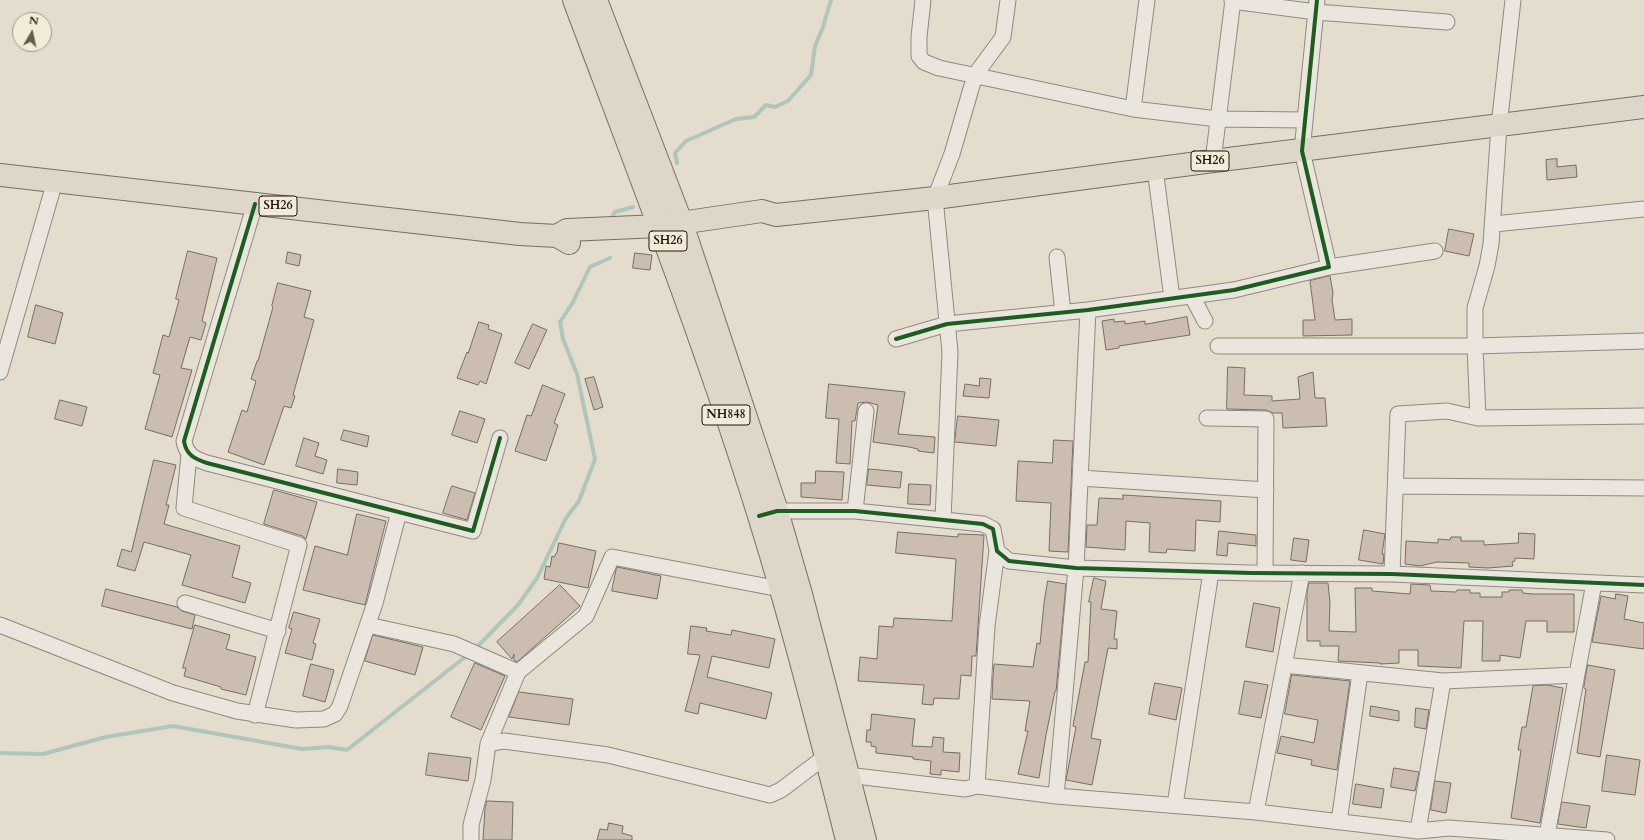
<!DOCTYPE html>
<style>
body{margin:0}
#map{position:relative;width:1644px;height:840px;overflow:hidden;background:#e4dccd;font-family:Cardo,serif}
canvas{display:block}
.north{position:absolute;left:12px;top:12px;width:40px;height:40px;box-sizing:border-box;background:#f3ebd9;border:1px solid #9f9685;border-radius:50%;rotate:9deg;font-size:11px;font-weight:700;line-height:16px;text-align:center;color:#201607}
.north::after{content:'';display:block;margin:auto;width:14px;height:18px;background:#655b4c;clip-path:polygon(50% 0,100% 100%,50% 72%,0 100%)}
</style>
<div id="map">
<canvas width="1644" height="840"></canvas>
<div class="north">N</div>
</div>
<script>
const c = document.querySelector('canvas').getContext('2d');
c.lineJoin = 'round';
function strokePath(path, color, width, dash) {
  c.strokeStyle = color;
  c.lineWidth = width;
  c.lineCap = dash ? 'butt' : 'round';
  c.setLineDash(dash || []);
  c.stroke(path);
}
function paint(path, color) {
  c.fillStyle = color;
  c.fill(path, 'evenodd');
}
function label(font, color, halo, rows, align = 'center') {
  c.font = font + ' Cardo,serif';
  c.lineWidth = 4;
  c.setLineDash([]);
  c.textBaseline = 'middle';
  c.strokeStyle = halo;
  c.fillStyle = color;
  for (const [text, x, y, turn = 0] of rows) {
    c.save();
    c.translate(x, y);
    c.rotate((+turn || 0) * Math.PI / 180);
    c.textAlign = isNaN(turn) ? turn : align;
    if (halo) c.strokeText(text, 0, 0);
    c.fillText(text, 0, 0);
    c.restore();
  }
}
strokePath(new Path2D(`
 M677 163 675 153 686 141 736 119 754 117 766 105 775 107 788 101 811 75 815 46 823 27 831 0
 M609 222 615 212 633 207
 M474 650 518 605 537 578 566 518 579 501 595 459 577 374 563 339 560 322 572 304 590 267 610 258
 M0 753 43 754 106 737 173 726 302 749 329 747 347 750 469 654`), '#b0c6bb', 4);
const building = new Path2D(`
 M1557 159V167L1576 165 1577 177 1547 180 1546 160Z
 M1449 229 1474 234 1469 256 1445 251Z
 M188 251 217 258 202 321 206 323 201 340 190 337 181 368 192 370 172 437 145 429 160 375 153 373 163 335 169 337 179 300 176 299Z
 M288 252 301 255 299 266 286 263Z
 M635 253 652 255 650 270 633 268Z
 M1330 276 1333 293 1332 299 1335 320 1352 319V335L1303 336V320H1315L1310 281Z
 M278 283 311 291 304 317 314 320 293 395 295 396 291 408 284 406 264 465 228 452 242 410 247 412 256 381 251 379 257 361H258L273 307 272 306Z
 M36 305 63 313 55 344 28 337Z
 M1187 317 1190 335 1119 346V348L1106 350 1102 321 1114 319V322L1125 321V324L1145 321V324Z
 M479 322 489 325 488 329 502 334 486 384 480 381 478 385 457 378 467 352 468 353Z
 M533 324 547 330 529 369 515 363Z
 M1228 367 1245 368 1244 395 1272 396V401L1300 399 1298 377 1313 372 1315 398H1325L1327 426 1283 428 1282 413H1273L1266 410 1227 409Z
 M594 377 603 407 594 410 585 379Z
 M980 378 991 379 989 398 963 396 965 384 979 386Z
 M829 384 905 392 898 434 935 437 934 453 918 451V449L909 447 873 442 878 405 867 402 858 403 855 421H852L850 464 836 463 839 419 826 418Z
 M543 385 565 394 554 423 558 425 546 461 515 451 527 415 531 416Z
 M60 400 87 407 82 426 55 419Z
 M460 411 485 419 477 443 452 435Z
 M958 416 999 420 996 446 955 442Z
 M344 430 369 436 367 447 341 440Z
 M304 438 319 443 315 456 327 460 323 474 296 466Z
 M1054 440 1073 441 1068 552 1049 551 1051 503 1016 501 1018 461 1052 463Z
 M154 460 176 465 166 505H169L164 524 240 546 232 577 251 583 245 603 182 585 191 555 144 542 135 571 117 566 122 549 131 552Z
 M338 469 358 472 357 485 337 483Z
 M869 469 902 472 900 488 867 485Z
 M816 471 844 472 842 500 801 497V483H815Z
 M909 484 931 485 930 505 908 504Z
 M452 486 475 493 467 520 443 513Z
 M274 490 317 502 306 539 302 536 264 524Z
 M1123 495 1221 501 1220 522 1196 520 1195 551 1167 549 1166 553 1149 552 1150 523 1126 521 1125 550 1086 547 1087 525H1097L1099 498 1123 499Z
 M357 514 386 521 365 605 303 590 315 546 347 555Z
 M1364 530 1385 534 1382 554H1384L1383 564 1359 560Z
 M1219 531 1256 535V546L1228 543 1227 556 1217 555Z
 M898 532 958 537V534L984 535 976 656H972L971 676 961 675 959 699 934 698 933 705 922 704 924 685 858 681 860 657 877 659 879 626 893 627 894 618 952 621 956 559 896 553Z
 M1519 533 1535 534 1534 559 1515 558V561L1512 562 1513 566 1488 568 1469 567V563L1437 562 1420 566 1405 564 1406 541 1438 543V539L1450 540 1451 537H1461V541H1484V545L1518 543Z
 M1294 538 1309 540 1306 562 1291 560Z
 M559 543 596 551 588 588 544 579 546 566 550 567 552 556 554 557 557 552Z
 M617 567 661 576 657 599 612 591Z
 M1094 578 1106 581 1101 609 1117 611 1114 639H1117V649L1108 648 1091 738 1101 740 1092 785 1066 780 1076 727 1073 726 1085 662H1088L1091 602H1089Z
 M1048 581 1066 584 1056 691H1055L1046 735 1039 778 1018 774 1028 731H1025L1030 701 992 699 993 676 994 664 1033 667 1037 643 1040 644 1044 603Z
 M1309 583H1328L1330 603 1329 631 1356 632 1355 588H1372V591L1410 594 1411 584 1430 585 1431 591 1456 592 1457 590H1470V593H1480V597H1502V592H1509V590H1522L1523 593 1532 594H1574V632H1547V621H1526L1520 658 1500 655V661H1482L1483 621H1464L1461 668 1418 666V650H1399V663L1380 664V663L1338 661 1339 646H1320V641H1307V594Z
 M560 585 580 606 517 662 514 660V654L512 659 497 642Z
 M106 589 177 607 182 611 195 615 192 629 102 606Z
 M1616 594 1628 596 1624 619 1644 623V649L1592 642 1601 596 1615 599Z
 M1254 603 1280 608 1273 652 1246 647Z
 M294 612 320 619 313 643 316 644 312 660 285 653 292 629 289 628Z
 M195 625 230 635 226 649 256 657 246 695 221 689V687L184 676 186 668H183Z
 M691 626 707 628 706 631 731 635 732 630 775 639 769 668 712 656 707 677 772 693 766 719 700 703 698 714 685 711 700 655 688 654Z
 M373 635 423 647 415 675 365 661Z
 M475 663 505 676 481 730 451 717Z
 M311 664 334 670 325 702 303 696Z
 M1588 665 1615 670 1600 757 1577 753 1586 689 1584 688Z
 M1292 675 1350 681 1337 770 1311 765 1312 760 1277 753 1281 736 1314 743 1318 720 1285 714Z
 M1245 681 1268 685 1261 718 1239 714Z
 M1155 683 1182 688 1176 720 1149 714Z
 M1547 685 1563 688 1540 823 1511 818 1521 750H1518L1522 727H1526L1533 686Z
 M519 692 573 699 569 725 509 717Z
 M1371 706 1399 711V721L1370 716Z
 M1416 708 1429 710 1426 729 1415 727Z
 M872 714 915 719 912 746 932 747 933 737 944 738 943 752 960 753 959 772 941 770V775L930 774 931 761 913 759V757L876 753V747L871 746V742H866L867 730H870Z
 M429 753 471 758 468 781 426 775Z
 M1607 755 1640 760 1635 795 1602 791Z
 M1394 768 1419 772 1415 791 1391 787Z
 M1435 781 1451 783 1446 813 1431 810Z
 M1356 784 1384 789 1381 808 1353 804Z
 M487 801 513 802 512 840H483L485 809Z
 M1562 802 1590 806 1586 828 1558 824Z
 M609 823 623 826 622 833 632 836V840H597L600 829 607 830Z`);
paint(building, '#cbbeb1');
strokePath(building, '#746e64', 1);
const minor = new Path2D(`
 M923 0 919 37V56L924 62 939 68 1133 109 1218 119 1305 120
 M1232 1 1316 12 1447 22
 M1133 109 1147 0
 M1213 161 1233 0
 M1155 169 1172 298
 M255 204 184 441C186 455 195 459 207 463L473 531 500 438
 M1494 224 1644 209
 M1057 257 1063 313
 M1329 267 1435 251
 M1192 296 1205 321
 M896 339 947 324 1088 310 1234 290 1329 267 1302 151 1317 0
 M1218 346H1475L1644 341
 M0 372 55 181
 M1207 418 1266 419 1265 573
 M1478 418 1475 346V308L1487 266 1491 244 1499 126 1513 0
 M189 454 184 508 299 545 255 715
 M1080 478 1266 490
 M1396 486 1644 488
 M855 511 866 411
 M768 514 777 511H855L983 524 993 529 997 551 1009 561 1076 568 1251 573 1392 574 1644 585
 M943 520 950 352 935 198 952 154 975 75 1003 37 1008 0
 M1392 574 1398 414 1447 411 1478 418 1644 416
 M185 603 278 631
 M0 625 173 693 237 711 296 720 324 719 335 714 340 706 375 603 399 512
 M368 625 454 644 518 672
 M1284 665 1443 681 1576 675
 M488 744 518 672 586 616 612 557 780 589
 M847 775 965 789 977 786 1056 796 1076 568 1088 310
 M977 786 987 626 997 551
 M1056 796 1256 812 1418 831 1449 828 1607 840
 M1175 805 1211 572
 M1256 812 1302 573
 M1339 822 1360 673
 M1418 831 1443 681
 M1547 835 1594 583
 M471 840V825L483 780 488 744 504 741 608 755 770 795 781 790 826 756`);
const primary = new Path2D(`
 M0 175 520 234 557 236 569 243
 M557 236 567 230 660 226 762 211 776 215 935 198 1213 161 1644 107`);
const trunk = new Path2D(`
 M574 0C636 165 700 329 753 497 789 610 818 725 847 840
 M596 0 682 224 777 511 801 594 865 840`);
strokePath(minor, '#8f8a7f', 17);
strokePath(primary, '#746e64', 24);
strokePath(trunk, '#746e64', 24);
strokePath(minor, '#eae6de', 15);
strokePath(primary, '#ddd6c9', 22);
strokePath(trunk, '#ddd6c9', 22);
strokePath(new Path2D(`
 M255 204 184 441C186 455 195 459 207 463L473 531 500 438
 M896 339 947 324 1088 310 1234 290 1329 267 1302 151 1317 0
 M759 516 777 511H855L983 524 993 529 997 551 1009 561 1076 568 1251 573 1392 574 1644 585`), '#1b5e20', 4);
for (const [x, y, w] of [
 [1210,161,38],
 [278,206,38],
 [668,241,38],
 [726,415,48]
]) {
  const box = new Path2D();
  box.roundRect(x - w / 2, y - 10, w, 20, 3);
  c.fillStyle = '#f3ebd9';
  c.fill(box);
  strokePath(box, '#201607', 1);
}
label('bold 12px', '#201607', null, [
 ["SH26",1210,161],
 ["SH26",278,206],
 ["SH26",668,241],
 ["NH848",726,415]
]);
</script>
